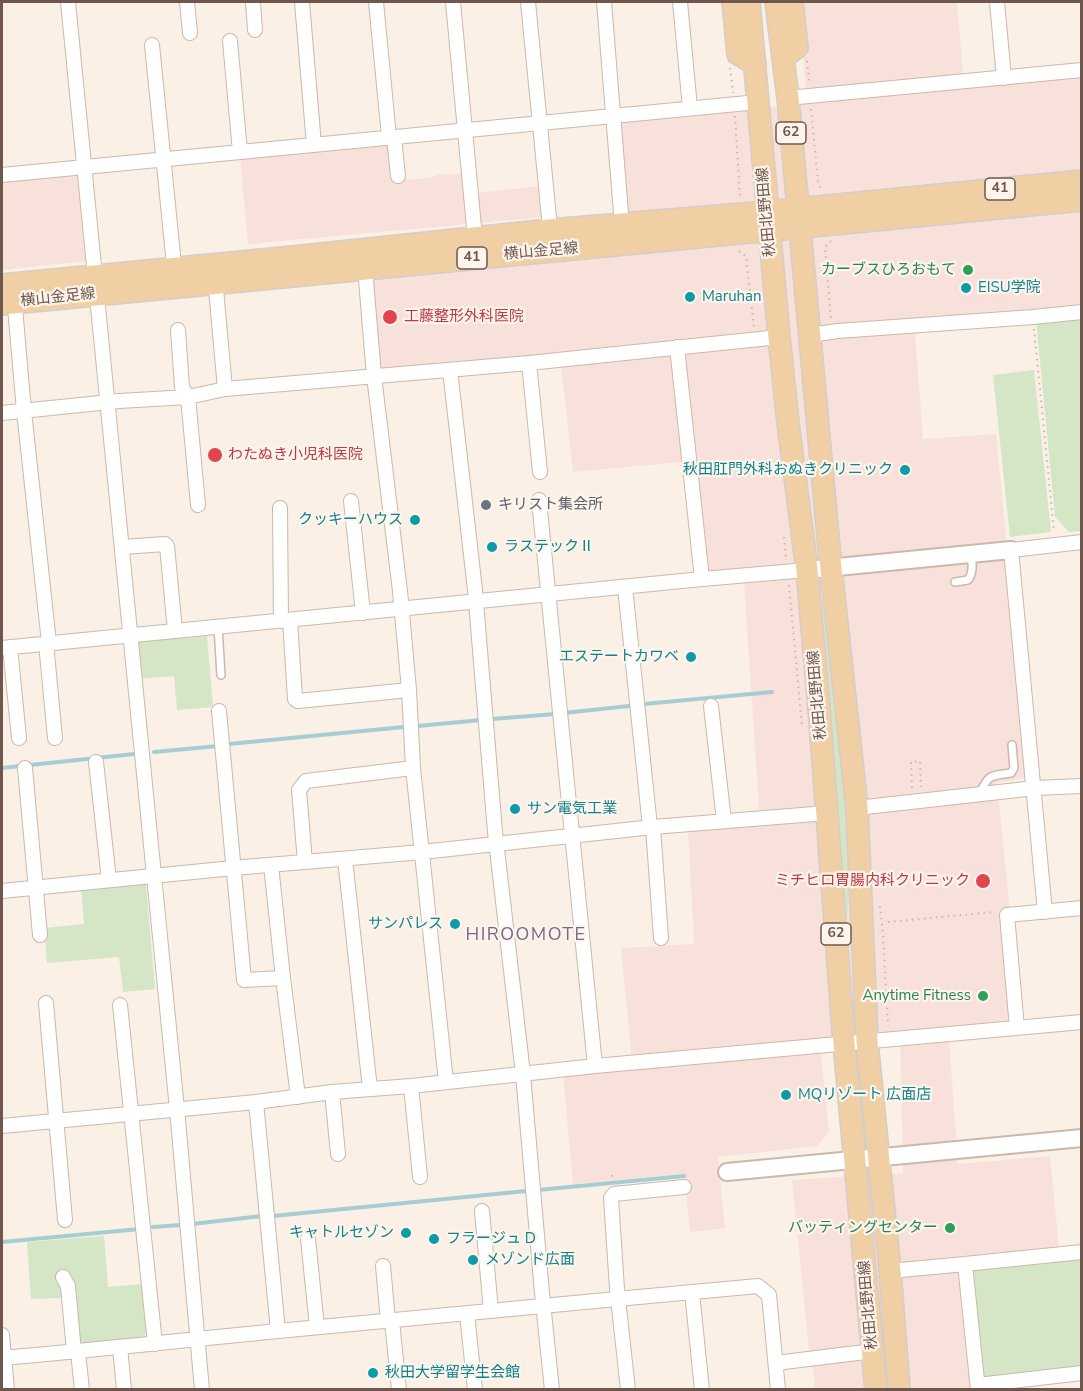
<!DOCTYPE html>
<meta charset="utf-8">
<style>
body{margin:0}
#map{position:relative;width:1083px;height:1391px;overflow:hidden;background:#faf0e6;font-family:"Nunito Sans",sans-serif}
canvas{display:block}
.frame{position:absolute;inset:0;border:3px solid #70574e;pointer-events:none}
</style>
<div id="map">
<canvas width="1083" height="1391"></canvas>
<div class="frame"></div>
</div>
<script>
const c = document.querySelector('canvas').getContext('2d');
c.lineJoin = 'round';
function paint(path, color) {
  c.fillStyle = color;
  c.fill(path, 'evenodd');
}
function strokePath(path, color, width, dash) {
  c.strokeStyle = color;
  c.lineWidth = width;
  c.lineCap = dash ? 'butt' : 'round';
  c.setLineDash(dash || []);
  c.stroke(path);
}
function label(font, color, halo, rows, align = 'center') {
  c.font = font + ' "Nunito Sans","Noto Sans JP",sans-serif';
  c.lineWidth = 4.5;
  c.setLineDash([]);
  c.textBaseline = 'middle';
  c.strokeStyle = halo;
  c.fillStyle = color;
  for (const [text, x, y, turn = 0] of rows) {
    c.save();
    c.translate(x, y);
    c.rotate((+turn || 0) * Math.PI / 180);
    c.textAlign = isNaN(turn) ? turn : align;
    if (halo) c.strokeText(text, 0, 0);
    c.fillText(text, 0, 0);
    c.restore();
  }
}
paint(new Path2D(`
 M799 2H957L963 75 1081 65V305L914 320 923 439 996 434 1030 777 997 783 1022 1032 949 1038 958 1164 1050 1156 1060 1258 976 1389H815L813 1368 810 1361 792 1180 903 1173 900 1033 632 1059 621 948 694 944 688 828 760 823 744 582 711 573 700 562 692 461 573 472 560 356 374 376 365 275 628 251 617 121 807 104Z
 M390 142 393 181 430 178 438 175 467 173 469 194 541 186 556 216 248 244 240 156Z
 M80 171 86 261 2 270V179Z
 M821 1052 829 1132 817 1146 718 1157 725 1228 690 1232 684 1174 573 1184 563 1075Z`), '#f9e1db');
paint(new Path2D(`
 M1081 316V531L1069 532 1055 517 1036 320Z
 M1034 370 1051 532 1010 537 993 375Z
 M824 601 845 795 850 856 849 897 847 922 849 973 828 731 829 692 822 602Z
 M207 636 213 707 177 710 174 676 137 679 135 642Z
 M146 884 155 989 123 992 119 957 47 963 44 928 84 924 81 890Z
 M104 1236 108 1287 142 1284 147 1332 142 1339 77 1345 63 1298 31 1299 27 1242Z
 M1081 1252V1372L981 1382 968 1265Z`), '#d5e6c6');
strokePath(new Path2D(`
 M644 704 772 692
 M564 713 629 706
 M492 719 555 714
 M418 726 481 720
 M229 744 404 727
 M154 752 218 746
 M2 768 134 754
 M538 1190 684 1176
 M273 1216 526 1191
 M192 1224 262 1216
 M153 1227 180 1225
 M2 1242 140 1229`), '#a4ced2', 4);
const service = new Path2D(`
 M955 582 968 580C974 572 972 563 971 554
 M218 627 221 675
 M979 795C989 774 989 776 1011 773L1014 768 1012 745`);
const minor = new Path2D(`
 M68 2 177 1109 202 1390
 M187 2 190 33
 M253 2 255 30
 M302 2 314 145
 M376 2 389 137
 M453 2 475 238
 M528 2 551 238
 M604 2 621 213 624 229
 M680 2 690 108
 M997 2 1004 78
 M230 41 240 152
 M152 45 175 275
 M788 98 1082 70
 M394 137 398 176
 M2 175 758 102
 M365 268 374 376 400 591 409 690 413 768 446 1082
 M215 278 225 389
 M14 296 24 411 49 643
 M178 330 182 387 188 397 198 505
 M810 335 838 331 1033 317 1082 312
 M677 347 702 579
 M529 363 540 472
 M450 370 475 590 495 832 523 1074 542 1293 552 1390
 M2 413 119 401 188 397 225 389 529 363 779 337
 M539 500 595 1066
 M351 501 363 613
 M280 508 281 621
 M123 547 165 544 167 546 175 631
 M625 587 650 827
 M290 620 295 699 298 701 409 690
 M46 643 55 738
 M10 647 19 738
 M2 648 702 579 807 570
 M711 706 724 821
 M219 711 244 980 283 978
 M96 762 109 880
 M25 768 40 935
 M857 808 1035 788 1082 786
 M653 827 661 938
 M345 859 370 1089
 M305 862 299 790 306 781 413 768
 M271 865 283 978 298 1097
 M2 891 233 868 422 852 653 827 827 813
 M1045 912 1011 550 1082 542
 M46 1003 65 1220
 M120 1005 155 1344
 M1017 1028 1007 915 1082 908
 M411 1086 420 1177
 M332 1092 338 1154
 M256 1102 278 1331
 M2 1126 256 1102 332 1092 411 1086 595 1066 1082 1022
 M482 1211 491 1311
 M308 1239 317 1327
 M383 1266 388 1321
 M890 1271 965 1264
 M63 1277 68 1286 74 1352
 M692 1292 702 1390
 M467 1314 475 1390
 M392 1321 399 1390
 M2 1335 7 1390
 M120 1347 124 1390
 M78 1352 82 1390
 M2 1358C94 1350 186 1340 278 1331 438 1315 598 1301 758 1286L769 1295 778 1390
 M776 1363 873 1351
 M978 1385 1082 1373
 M628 1390 617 1289 611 1198 614 1194 684 1187
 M978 1390 965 1264 1082 1252`);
const tertiary = new Path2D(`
 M807 570 1011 550
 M727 1172 1082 1138`);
const primary = new Path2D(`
 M733 2 738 54 755 64
 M749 2 779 337 788 423 807 570 819 708 844 1043 876 1390
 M776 2 788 98 831 569 857 808 867 1042 890 1271 899 1390
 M783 58 797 47 792 2
 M2 285 293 257 550 230 767 212 1082 181
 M2 304 1082 200`);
strokePath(service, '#cab8ad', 10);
strokePath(minor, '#cab8ad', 16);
strokePath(tertiary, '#cab8ad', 20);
strokePath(primary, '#d4cdca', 24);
strokePath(new Path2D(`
 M807 61 809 82
 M730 68 733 93
 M811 109 818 182 821 189
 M735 116 740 197
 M831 241 825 247 831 320
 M739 251 746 256 754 328
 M1034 329 1054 532
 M784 537 786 559
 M789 585 802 726
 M912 788 911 762 920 761 921 787
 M880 906 883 934 888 1026
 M888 922 994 912
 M612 1175V1182`), '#d1b2a4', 2, [1.5, 4.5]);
strokePath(service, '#fff', 7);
strokePath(minor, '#fff', 14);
strokePath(tertiary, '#fff', 16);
strokePath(primary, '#f1cfa5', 21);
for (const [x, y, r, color] of [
 [968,270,6,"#2e9e5b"],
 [966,288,6,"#0f9aa8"],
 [690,297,6,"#0f9aa8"],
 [390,317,8,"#e0444e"],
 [215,455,8,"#e0444e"],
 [905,470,6,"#0f9aa8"],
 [486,505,6,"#6b7280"],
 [415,520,6,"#0f9aa8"],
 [492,547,6,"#0f9aa8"],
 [691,657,6,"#0f9aa8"],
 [515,809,6,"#0f9aa8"],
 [983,881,8,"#e0444e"],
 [455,924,6,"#0f9aa8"],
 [983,996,6,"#2e9e5b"],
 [786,1095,6,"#0f9aa8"],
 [950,1228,6,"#2e9e5b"],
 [406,1233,6,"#0f9aa8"],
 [434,1239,6,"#0f9aa8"],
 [473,1260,6,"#0f9aa8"],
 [373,1373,6,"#0f9aa8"]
]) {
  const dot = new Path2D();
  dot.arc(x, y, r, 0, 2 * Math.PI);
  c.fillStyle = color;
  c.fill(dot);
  strokePath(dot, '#fdf5ec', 2);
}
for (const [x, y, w] of [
 [791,133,30],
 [1000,189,30],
 [472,258,30],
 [836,934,30]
]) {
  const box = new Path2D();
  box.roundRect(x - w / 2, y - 11, w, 22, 4.5);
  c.fillStyle = '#fdf5ec';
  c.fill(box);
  strokePath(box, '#70574e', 1.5);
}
label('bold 14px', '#70574e', null, [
 ["62",791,133],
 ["41",1000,189],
 ["41",472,258],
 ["62",836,934]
]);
label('15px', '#70574e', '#fdf5ec', [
 ["秋田北野田線",767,212,-95],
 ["横山金足線",541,252,-5],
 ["横山金足線",58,298,-6],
 ["秋田北野田線",818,695,-95],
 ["秋田北野田線",869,1305,-95]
]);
label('15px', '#27864d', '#fdf5ec', [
 ["カーブスひろおもて",956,270],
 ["Anytime Fitness",971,996],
 ["バッティングセンター",938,1228]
], 'right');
label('15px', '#0d838f', '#fdf5ec', [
 ["EISU学院",978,288],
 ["Maruhan",702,297],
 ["秋田肛門外科おぬきクリニック",893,470,"right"],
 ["クッキーハウス",403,520,"right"],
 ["ラステックⅡ",504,547],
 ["エステートカワベ",679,657,"right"],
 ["サン電気工業",527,809],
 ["サンパレス",443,924,"right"],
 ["MQリゾート 広面店",798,1095],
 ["キャトルセゾン",394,1233,"right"],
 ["フラージュ D",446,1239],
 ["メゾンド広面",485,1260],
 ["秋田大学留学生会館",385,1373]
], 'left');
label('15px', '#be3a42', '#fdf5ec', [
 ["工藤整形外科医院",404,317],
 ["わたぬき小児科医院",228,455],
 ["ミチヒロ胃腸内科クリニック",970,881,"right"]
], 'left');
label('15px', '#5b616d', '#fdf5ec', [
 ["キリスト集会所",498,505]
], 'left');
c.letterSpacing = '1.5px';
label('18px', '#7c668c', '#fdf5ec', [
 ["HIROOMOTE",526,936]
]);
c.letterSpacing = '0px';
</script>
